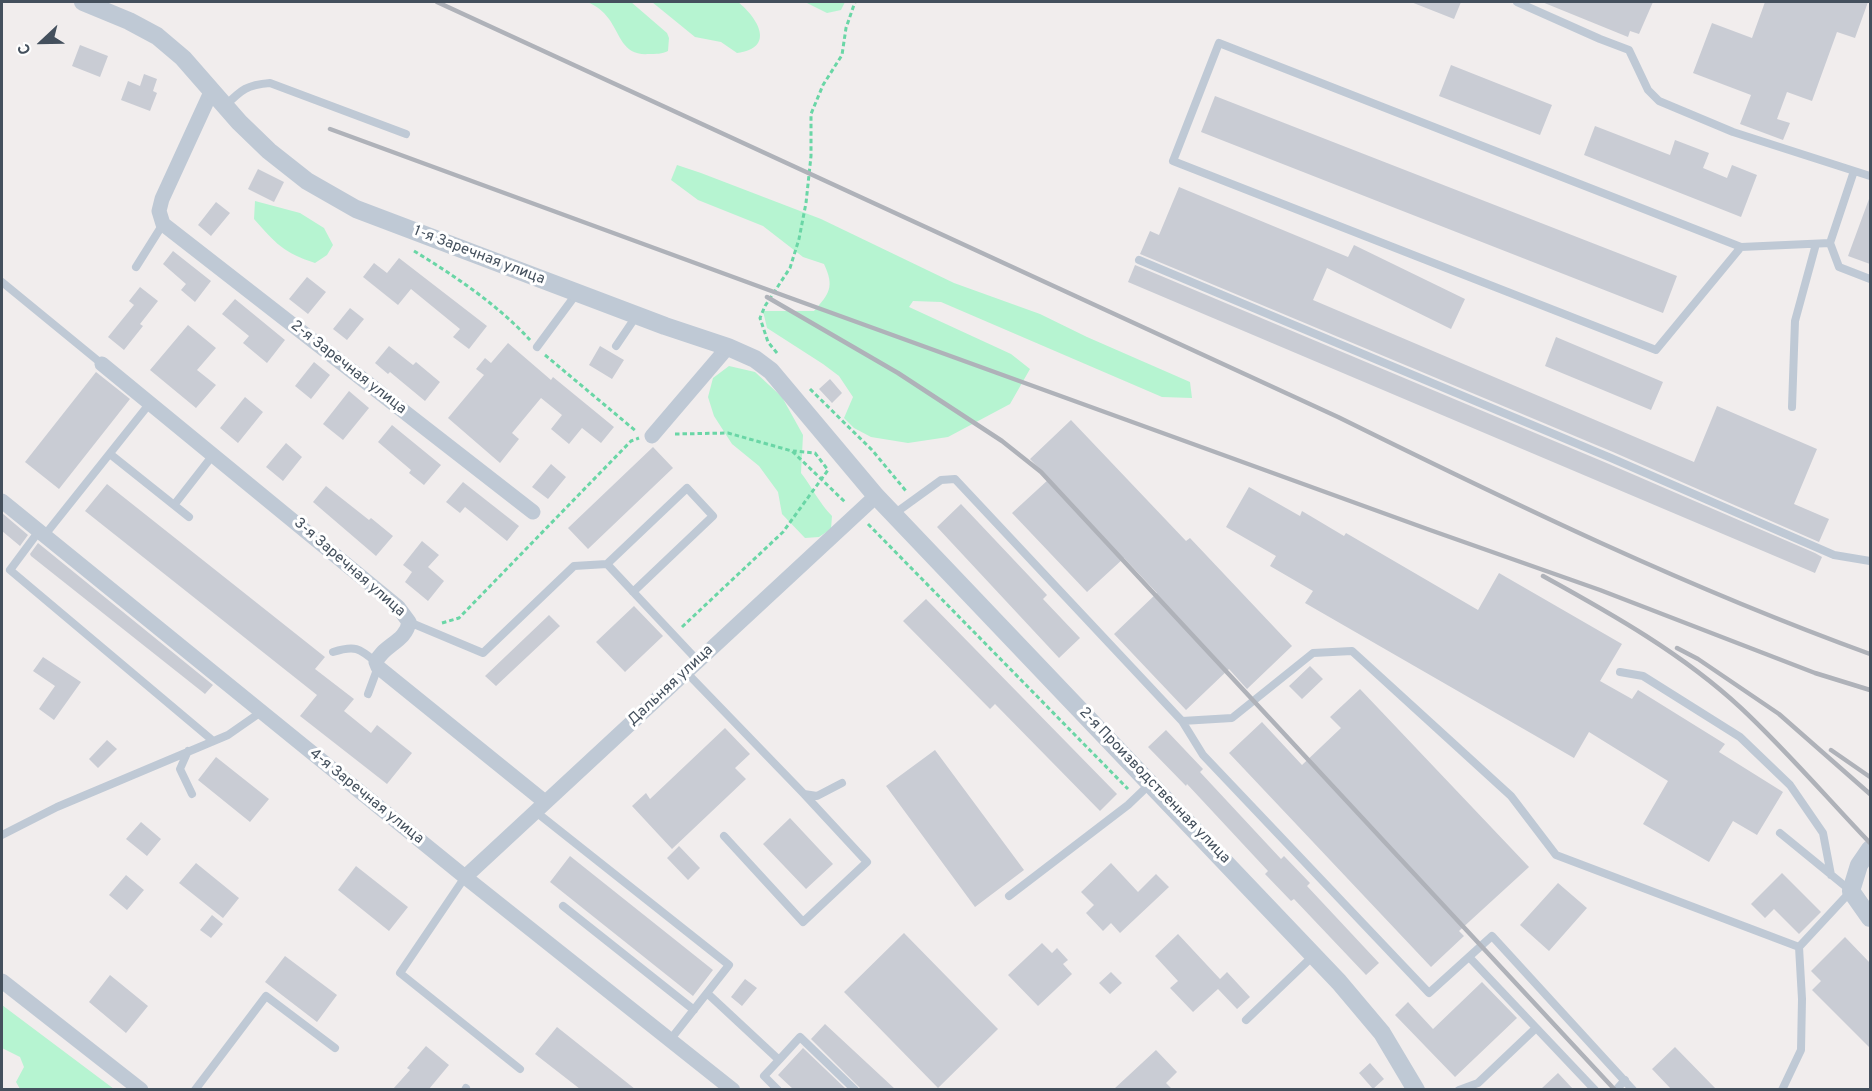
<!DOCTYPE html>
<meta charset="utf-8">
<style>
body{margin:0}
#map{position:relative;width:1872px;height:1091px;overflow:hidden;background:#f1eded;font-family:Overpass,sans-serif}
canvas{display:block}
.frame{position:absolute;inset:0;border:3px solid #44505d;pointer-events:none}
.north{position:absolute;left:12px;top:12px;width:60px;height:60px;-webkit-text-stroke:4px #fff;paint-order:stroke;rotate:248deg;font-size:16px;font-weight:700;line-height:24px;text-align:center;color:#44505d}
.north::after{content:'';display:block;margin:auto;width:21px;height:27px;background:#44505d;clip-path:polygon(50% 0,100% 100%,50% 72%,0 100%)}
</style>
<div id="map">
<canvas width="1872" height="1091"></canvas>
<div class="frame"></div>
<div class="north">С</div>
</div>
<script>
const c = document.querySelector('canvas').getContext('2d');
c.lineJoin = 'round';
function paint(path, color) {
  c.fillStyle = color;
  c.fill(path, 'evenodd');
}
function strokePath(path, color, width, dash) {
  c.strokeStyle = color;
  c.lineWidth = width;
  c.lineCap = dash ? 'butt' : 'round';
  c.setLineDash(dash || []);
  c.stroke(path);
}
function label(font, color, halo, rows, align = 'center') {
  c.font = font + ' Overpass,sans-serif';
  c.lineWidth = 6;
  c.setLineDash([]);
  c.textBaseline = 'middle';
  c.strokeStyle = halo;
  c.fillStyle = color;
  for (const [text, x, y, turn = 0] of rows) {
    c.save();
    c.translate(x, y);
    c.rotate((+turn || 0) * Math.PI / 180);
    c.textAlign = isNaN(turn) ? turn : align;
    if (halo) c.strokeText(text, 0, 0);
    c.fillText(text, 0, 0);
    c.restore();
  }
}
paint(new Path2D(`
 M587 2H631L667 33 669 38 668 51C662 54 656 54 649 54 623 56 621 36 609 19 603 11 597 6 587 2Z
 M652 2H738C758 18 776 48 737 53L721 42 695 37Z
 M805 2H845L841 10 827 13Z
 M677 165 701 173 821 219 954 283 1040 314 1087 337 1190 382 1192 398 1162 397 941 302 913 301 909 307 1011 354 1030 369 1010 404 948 437 908 443 871 437 854 428 844 418 853 397 839 376 823 364 767 328 763 311H814C829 294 835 287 824 264L803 257 763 226 698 200 671 180Z
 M255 201 300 213 324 228 333 245 327 255 315 263C284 253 275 243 254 219Z
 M729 366 755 372 782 397 803 435 801 473C812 487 819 503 832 516L831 529 819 537 805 538 782 514 778 492 759 466 732 444 714 416 708 397 713 378Z
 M2 1005 114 1089H20L16 1082 24 1067 20 1057 2 1048Z`), '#b6f4d1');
paint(new Path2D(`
 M1411 2H1461L1454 19Z
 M1542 2H1653L1639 34 1630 31 1628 37Z
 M1765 2H1868L1855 38 1837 32 1812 101 1787 92 1777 119 1790 123 1783 140 1740 124 1751 95 1693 73 1712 23 1752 38Z
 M80 45 108 56 100 77 72 66Z
 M1451 65 1552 105 1540 135 1439 96Z
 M144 74 157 79 153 91 157 93 150 111 121 100 128 81 140 86Z
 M1215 96 1677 276 1663 313 1201 132Z
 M1595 126 1670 155 1675 140 1709 153 1703 168 1727 178 1732 165 1757 175 1741 217 1584 155Z
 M258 169 284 182 274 202 248 189Z
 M1179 187 1348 257 1354 245 1465 299 1451 329 1327 268 1313 300 1694 462 1717 406 1817 449 1794 504 1829 519 1819 542 1613 452 1140 254 1150 231 1159 235Z
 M1869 199H1870V264L1848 256Z
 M216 202 230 213 211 236 198 225Z
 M173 251 211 281 195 302 181 290 186 284 163 264Z
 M399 258 487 326 469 349 453 337 460 329 411 289 398 305 363 277 374 263 387 273Z
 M1135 265 1609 464 1815 553 1822 557 1815 573 1128 282Z
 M307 277 326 292 308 314 289 299Z
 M140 287 158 301 140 324 143 326 124 350 108 337 134 305 129 301Z
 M235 299 285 340 267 363 243 343 249 336 222 314Z
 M350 308 364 319 347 340 333 329Z
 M188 325 216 348 197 370 216 385 196 408 150 370Z
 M1556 337 1663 382 1651 410 1545 366Z
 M508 343 551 380 553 377 614 427 601 443 582 428 569 444 551 429 562 415 541 398 512 433 519 439 500 463 448 418 484 375 476 369 485 358 491 363Z
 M389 346 413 365 416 362 440 382 425 401 390 372 388 374 375 363Z
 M600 346 624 360 612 379 589 365Z
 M314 362 330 375 311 399 295 386Z
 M96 372 130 399 59 489 25 462Z
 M830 379 842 393 832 403 819 389Z
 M349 391 369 408 343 440 323 424Z
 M245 397 263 412 238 443 220 428Z
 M1071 420 1186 541 1190 538 1292 646 1247 689 1229 669 1186 710 1114 634 1157 593 1124 558 1087 592 1012 513 1049 479 1030 459Z
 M392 425 441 465 424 485 409 473 411 470 378 442Z
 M286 443 302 457 283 481 266 467Z
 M653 447 673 468 588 549 568 528Z
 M551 464 566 477 548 499 532 487Z
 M463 482 519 526 507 541 465 507 460 513 446 502Z
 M107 484 325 657 315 669 354 699 344 711 371 733 377 725 412 753 387 784 300 716 317 695 85 511Z
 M326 486 369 520 371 518 393 536 376 556 313 502Z
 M1249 487 1300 516 1302 511 1344 536 1346 533 1478 610 1499 573 1622 644 1600 681 1632 699 1638 690 1725 744 1719 752 1783 792 1757 835 1733 821 1709 862 1643 824 1668 781 1589 732 1574 758 1305 603 1313 591 1270 566 1276 556 1226 527Z
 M961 504 1047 595 1043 599 1080 638 1059 658 937 527Z
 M2 513 28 535 20 546 2 531Z
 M422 541 439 555 428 567 444 581 428 601 405 582 412 572 403 565Z
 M38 543 213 685 205 694 31 556 30 554Z
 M926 599 1117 794 1100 811 995 704 990 709 903 621Z
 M634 606 663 636 625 672 596 642Z
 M549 615 560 626 496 686 485 676Z
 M43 657 81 682 54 720 39 709 55 686 33 671Z
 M1310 666 1323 679 1302 699 1289 686Z
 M1360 689 1529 867 1459 931 1464 936 1431 967 1229 753 1262 722 1302 765 1341 728 1330 717Z
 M725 728 750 754 735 768 746 779 672 849 632 806 646 793 650 799Z
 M1166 730 1203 769 1200 772 1281 859 1284 856 1310 883 1307 886 1379 963 1366 975 1294 899 1291 901 1265 874 1268 871 1187 784 1186 786 1148 747Z
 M107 740 117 749 98 768 89 759Z
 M935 750 1024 870 975 907 886 786Z
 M216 757 269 799 250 822 198 780Z
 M790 818 833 864 806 889 763 844Z
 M141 822 161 839 147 856 126 839Z
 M679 846 700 868 688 880 667 858Z
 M570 856 713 970 693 996 550 882Z
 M196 863 239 898 223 918 179 883Z
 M1111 863 1138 892 1156 874 1169 887 1120 933 1111 923 1103 931 1086 913 1094 905 1081 892Z
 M356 866 408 907 389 931 338 890Z
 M1782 873 1821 912 1799 934 1774 909 1765 918 1751 904Z
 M126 875 144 890 127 910 109 895Z
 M1558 883 1587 908 1549 951 1520 925Z
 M212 915 223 924 211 938 200 930Z
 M904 933 998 1029 938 1088 844 992Z
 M1178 934 1220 979 1227 972 1250 997 1237 1009 1218 989 1193 1012 1170 988 1178 981 1155 956Z
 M1845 937 1870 963V1048L1812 990 1821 981 1811 971Z
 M1042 943 1052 953 1057 948 1068 960 1063 964 1072 974 1038 1006 1008 975Z
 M285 956 337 995 317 1022 265 982Z
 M1111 972 1122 983 1110 994 1099 983Z
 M110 975 148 1006 126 1033 89 1002Z
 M745 979 757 988 742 1006 731 997Z
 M1482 982 1517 1018 1455 1077 1395 1015 1408 1002 1433 1029Z
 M825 1024 895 1089H861L811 1039Z
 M557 1027 635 1089H580L535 1054Z
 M426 1046 449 1065 429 1089H393L410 1070 407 1068Z
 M1675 1047 1716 1089H1671L1652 1069Z
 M803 1048 846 1089H793L778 1075Z
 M1156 1050 1177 1072 1166 1083 1172 1089H1114Z
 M1370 1063 1384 1079 1373 1089 1359 1073Z
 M1558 1073 1573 1089H1541Z`), '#c9ccd4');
strokePath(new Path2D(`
 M414 251C455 276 498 305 530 340
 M777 353 768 342 760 318 765 306 790 268 799 239 806 203 811 156V114L823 85 842 55 846 28 855 2
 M545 355 637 432
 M810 389 872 450 906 491
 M675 434 728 433 792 451 846 503
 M868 524 1128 789
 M442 623 459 618 631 441 639 438
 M682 627 783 532 828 470 815 453 793 451`), '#6ad6a6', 3, [4.5, 3]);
strokePath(new Path2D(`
 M1517 2 1600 39 1629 50 1648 90 1659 101 1733 132 1870 176
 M225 106C242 89 247 85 270 83L406 134
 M1854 171 1830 243 1839 267 1870 279
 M1741 247 1219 43 1173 161 1656 350 1741 247 1830 243
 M1139 260 1611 458 1834 555 1870 561
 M136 267 163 224
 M2 282 102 364
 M616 346 637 315
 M537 347 577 293
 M1792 407 1795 321 1816 244
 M110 454 189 517
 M174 505 213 455
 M894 514 941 480 955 479 1182 721 1232 718 1313 653 1352 651 1511 796 1556 855 1799 947
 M39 531 10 570 212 740
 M44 536 150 403
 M607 564 698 661
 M409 622 483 653 574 566 607 564 687 488 713 516 633 592
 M333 652C355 645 359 648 376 662
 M686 672 804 794 817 796 842 783
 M1620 672 1643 676 1740 737 1790 785 1823 833 1831 875
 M368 694 378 667
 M1182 721 1203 755 1429 993 1492 936 1633 1090
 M188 751 180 769 192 794
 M536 812 729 965 670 1040
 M1780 833 1851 891 1799 947 1802 999 1801 1050 1782 1090
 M2 835 57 807 228 735 261 712
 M724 836 803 922 867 862 804 794
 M465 877 400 973 520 1069
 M1009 896 1128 805 1151 783
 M563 906 694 1010
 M1469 957 1595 1090
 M707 993 779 1060 800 1037 855 1090
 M1246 1020 1314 955
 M195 1090 266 996 335 1048
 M465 1090 466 1088
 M778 1090 764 1076 779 1060
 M1459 1090 1478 1083 1536 1028
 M1616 1090 1625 1080`), '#bfc9d5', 8);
strokePath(new Path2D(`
 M212 90 162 199 159 211 163 224 533 512
 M102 364 398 607 409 622C406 642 383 645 376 662L378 667 545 802
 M652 436 728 347
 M2 501 465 877 733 1090
 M465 877 876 496
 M2 981 141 1090`), '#bfc9d5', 15);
strokePath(new Path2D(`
 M83 2 129 21 157 36 183 58 239 122 269 151 307 181 356 209 665 326 728 347 755 359 771 371 876 496 1339 982 1382 1033 1416 1090
 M1870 849 1859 865 1851 891 1870 918`), '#bfc9d5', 18);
strokePath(new Path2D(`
 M437 2 1338 417C1512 503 1688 588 1870 654
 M330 129 785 296 1430 530 1600 590 1815 673 1870 690
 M767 297 898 373 1002 441 1041 472 1615 1090
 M1543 576C1612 614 1683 654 1741 708 1786 750 1827 798 1870 843
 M1677 648 1698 659 1779 714 1870 794
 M1831 750 1870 777`), '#afb2b9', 4.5);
label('15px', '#44505d', '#fff', [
 ["1-я Заречная улица",479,256,21],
 ["2-я Заречная улица",348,368,38],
 ["3-я Заречная улица",349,568,41],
 ["Дальняя улица",671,686,-43],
 ["2-я Производственная улица",1154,786,46],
 ["4-я Заречная улица",366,797,39]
]);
</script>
